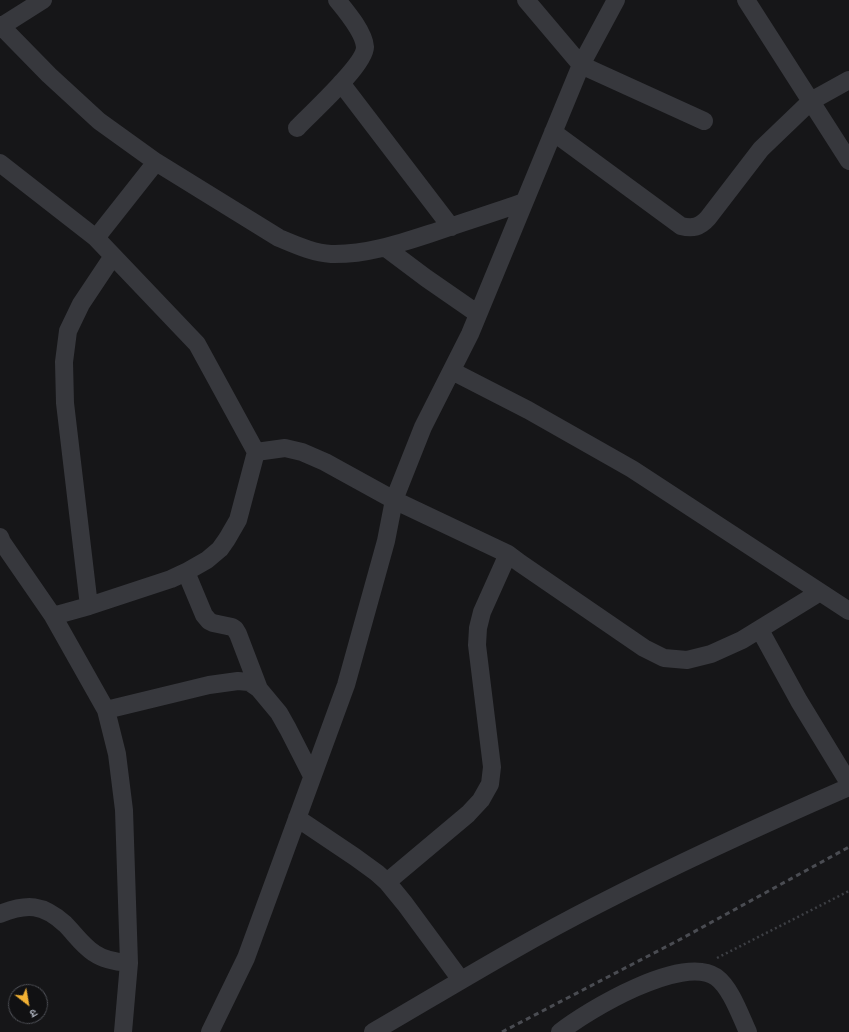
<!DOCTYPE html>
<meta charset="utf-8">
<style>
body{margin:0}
#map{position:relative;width:849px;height:1032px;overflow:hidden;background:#161618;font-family:"PT Sans Narrow","Noto Sans Devanagari",sans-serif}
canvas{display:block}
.north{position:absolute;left:8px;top:984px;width:40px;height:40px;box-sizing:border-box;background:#111113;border:1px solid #4d4f55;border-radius:50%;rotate:149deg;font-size:11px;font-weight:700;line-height:16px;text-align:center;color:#a8adb8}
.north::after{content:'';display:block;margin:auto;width:14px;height:18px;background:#f2b134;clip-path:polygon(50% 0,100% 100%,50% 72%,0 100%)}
</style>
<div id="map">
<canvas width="849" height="1032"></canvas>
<div class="north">उ</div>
</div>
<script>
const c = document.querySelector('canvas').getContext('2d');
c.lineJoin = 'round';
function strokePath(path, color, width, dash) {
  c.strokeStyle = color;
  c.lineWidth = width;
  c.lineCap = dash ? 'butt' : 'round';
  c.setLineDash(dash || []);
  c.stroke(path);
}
strokePath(new Path2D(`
 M717 958 849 891`), '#3d3f44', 2.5, [2, 3]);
strokePath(new Path2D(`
 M526 0 581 65 704 121
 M746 0 849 161
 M0 25 49 75 99 121 156 162 279 238C296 245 313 253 331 254 368 255 404 242 438 231 467 221 496 212 524 202
 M2 26 43 0
 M341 83 451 227
 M297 128C311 113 365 65 365 47 364 32 346 11 337 0
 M553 132 681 226C693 229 700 227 708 218L761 149 811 101 849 80
 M0 163 96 238 197 344 256 452
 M96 238 156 162
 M386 248 426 278 478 314
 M452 371 528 410 632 469 849 611
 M0 537 2 542 53 616 106 710 117 754 124 810 129 963 123 1032
 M186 572 204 615 209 621 213 623 232 627 235 629 238 634 259 689
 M89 606 65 403 64 362 68 331 81 304 113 256
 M53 616 89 606 171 579 186 572 207 560 220 549 227 539 238 520 256 452 285 448 302 452 325 462 394 500 508 554 520 563 644 648 664 658 687 660 711 654 742 640 820 592
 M760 630 799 701 849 783
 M106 710 209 685 238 681 249 682 259 689 279 713 288 729 312 776
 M297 818 355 857 377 873 387 882 405 904 461 980
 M387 882 468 814 481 800 490 784 492 767 477 645 478 628 482 612 508 554
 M0 914C27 903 43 904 65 924 75 934 82 945 94 953 104 960 116 962 129 963
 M210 1032 246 958 346 685 386 541 394 500 423 427 470 334 581 65 616 0
 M373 1032C447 989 520 944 597 905 679 863 764 824 849 787
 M560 1032C588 1010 682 954 716 977 731 988 740 1015 748 1032`), '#37383d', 18);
strokePath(new Path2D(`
 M502 1032 679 940 849 847`), '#4a4c52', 3, [5, 4]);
</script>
